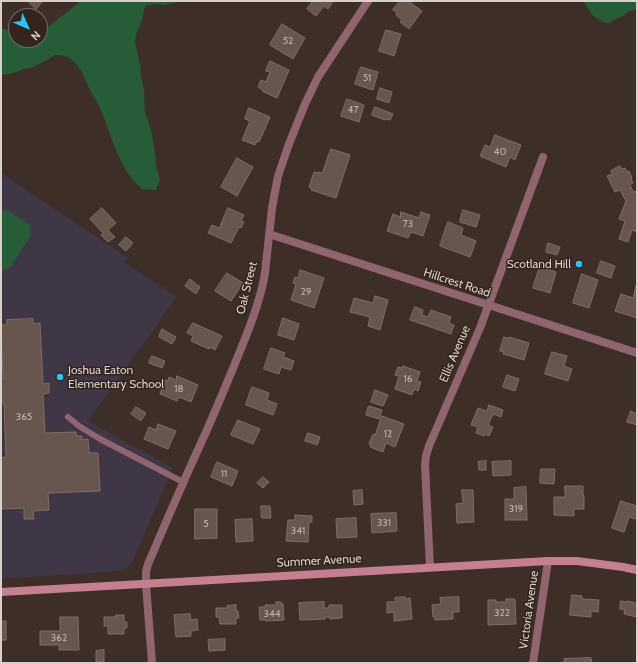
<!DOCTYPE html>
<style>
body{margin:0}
#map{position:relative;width:638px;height:664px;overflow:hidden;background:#3d2f27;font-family:Cabin,sans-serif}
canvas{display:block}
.frame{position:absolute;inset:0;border:2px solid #d9d0cb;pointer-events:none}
.north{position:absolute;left:8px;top:8px;width:40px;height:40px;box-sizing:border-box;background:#33251d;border:1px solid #756963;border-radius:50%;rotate:135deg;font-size:11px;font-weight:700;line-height:16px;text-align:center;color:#d9d0cb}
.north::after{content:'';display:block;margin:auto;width:14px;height:18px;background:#23c9fe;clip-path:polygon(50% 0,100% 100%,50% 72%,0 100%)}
</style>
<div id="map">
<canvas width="638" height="664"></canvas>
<div class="frame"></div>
<div class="north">N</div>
</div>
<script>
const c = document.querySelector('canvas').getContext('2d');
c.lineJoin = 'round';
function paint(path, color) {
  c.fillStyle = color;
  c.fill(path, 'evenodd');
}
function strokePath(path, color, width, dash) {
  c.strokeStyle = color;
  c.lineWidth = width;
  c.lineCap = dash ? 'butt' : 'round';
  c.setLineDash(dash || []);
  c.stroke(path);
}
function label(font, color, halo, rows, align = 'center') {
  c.font = font + ' Cabin,sans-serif';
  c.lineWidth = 3;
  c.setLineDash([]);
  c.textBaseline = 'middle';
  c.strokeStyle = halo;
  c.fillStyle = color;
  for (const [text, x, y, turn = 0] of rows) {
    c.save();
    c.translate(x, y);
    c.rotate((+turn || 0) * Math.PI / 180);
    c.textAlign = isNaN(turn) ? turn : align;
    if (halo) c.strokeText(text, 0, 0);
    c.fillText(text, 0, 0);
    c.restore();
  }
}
paint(new Path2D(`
 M1 173 127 257 124 262 177 297 88 421 173 468 133 560 128 567 120 571 1 579Z`), '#3f3646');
paint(new Path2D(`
 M81 1H181L164 5 153 4 145 6 142 20 138 29 136 35 135 42 140 64 141 77 144 90 145 112 151 130 155 152 156 167 160 179 156 190 142 189C119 169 112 138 101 110 98 103 93 96 89 88 85 79 82 69 74 62 69 56 62 55 55 55L49 59 33 67 25 69 10 74 1 75V28L12 32 16 33V40H40V32L48 27Z
 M583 1H637V9L628 12 623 16 618 18 609 23H605L593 16Z
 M5 209 30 225 31 235 10 268 1 271V213Z`), '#265c38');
const building = new Path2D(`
 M28 1H43L36 9Z
 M313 1H333L328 9 324 6 316 16 307 9Z
 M400 1H408L422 11 409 29 400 22 402 20 396 15 397 13 393 10Z
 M282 24 305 38 293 59 270 45Z
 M386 30 401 34 394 56 379 51Z
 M270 61 289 70 277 98 262 91 263 90 258 87 261 80 266 82 270 72 266 71Z
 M361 67 378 72 373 90 355 84Z
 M380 88 392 92 389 103 377 99Z
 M347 99 364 105 359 122 341 116Z
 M375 107 393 114 390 120 386 119 385 120 372 115Z
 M249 108 270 117 259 142 257 141 255 145 242 140 250 121 245 119Z
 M495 135 521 145 515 160 510 157 506 167 480 156 485 145 490 147Z
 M331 149 350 155 336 198 311 190 312 188 309 187 314 172 317 173 318 172 322 173Z
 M237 158 253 167 237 196 221 187Z
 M620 166 622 169 625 168 627 172 629 171 632 178 631 179 633 183 630 185 634 193 635 191 637 192V232L632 230 628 242 619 239 625 221 619 219 626 201 620 190 615 192 607 176 612 174 611 171Z
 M102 208 116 223 108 230 115 237 108 242 101 235 103 233 90 219Z
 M228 208 244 215 241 221 244 222 241 228 239 227 231 243 208 233 212 225 219 228Z
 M463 210 480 215 476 227 460 222Z
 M401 212 419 218 421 212 430 215 423 236 411 232 408 238 387 231 393 214 400 217Z
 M448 222 463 228 461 235 476 241 470 257 440 246Z
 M126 237 133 243 126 251 119 245Z
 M548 243 560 247 557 255 546 252Z
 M601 261 615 266 611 278 597 273Z
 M540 267 556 272 550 293 533 288Z
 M300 270 324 278 314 308 291 300 296 284 293 283 295 277 298 278Z
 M227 273 243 283 231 301 215 291Z
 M582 274 598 280 589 308 573 303Z
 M190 279 200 287 196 294 185 286Z
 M636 286 637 318 615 311 621 294 633 298Z
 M375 296 388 300 380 330 368 326 370 317 350 312 354 298 373 303Z
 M415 307 423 310 422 315 428 317 431 310 451 317 449 323 454 325 451 334 410 320Z
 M283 318 299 324 294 340 278 335Z
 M33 319V324L40 323 43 384 49 383V393L43 394 45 433 76 432V436H82V440L88 439 89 453H98L100 491 48 493 49 510 33 511 34 519H24V508L1 509V458L6 457 4 403H1V379H3L1 325H7V320Z
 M193 323 222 336 215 350 210 347 209 349 191 341 193 336 187 333Z
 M162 329 176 337 172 344 159 337Z
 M504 337 508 338 509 337 529 343 524 360 503 354 504 352 500 351Z
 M271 348 285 353 283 357 294 361 291 370 281 367 279 374 264 369Z
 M552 352 567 356 564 366 572 369 568 381 545 374Z
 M152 356 165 361 162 368 149 363Z
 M403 366 420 372 417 381 421 382 418 391 414 389 412 395 395 389 399 376 395 375 398 367 402 368Z
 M507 375 519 379 515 391 503 387Z
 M177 376 198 385 191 402 179 397 177 401 160 394 165 380 168 381 169 377 176 380Z
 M252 387 269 393 267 400 277 404 273 415 246 405Z
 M375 390 388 395 383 406 371 402Z
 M489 405 503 410 501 417 493 414 488 425 493 427 489 436 485 434 484 436 476 433 478 427 471 425 478 408 487 411Z
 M369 406 382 410 379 419 366 415Z
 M136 407 146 413 141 421 131 414Z
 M631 411 637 414V425L627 422Z
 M382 416 404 424 395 447 386 443 383 452 370 447 371 445 369 444 373 434 375 435Z
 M238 420 260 429 253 444 231 435Z
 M158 424 176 431 168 449 144 439 149 427 156 430Z
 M308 433 320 437 317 445 305 441Z
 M486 461V470H479L478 462Z
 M511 461V475L493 476 492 462Z
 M217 462 238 471 232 486 211 477Z
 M541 469H555L554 484 540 483Z
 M263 477 269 482 263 488 257 483Z
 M565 486H583V495L584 496V509H574V516L554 515V497H565Z
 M526 487 527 520H505V499H514V488Z
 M362 490 363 504 354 505 353 491Z
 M462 490H473L474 522 457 523 456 504 463 503Z
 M621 501 637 506V515L636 519 629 517 624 532 612 528Z
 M261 506H270L271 518H262Z
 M195 509H217V538L195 539Z
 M396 513 397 531 372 533 371 514Z
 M295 515 312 516V522H309L308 542 286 541 288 520H295Z
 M356 518 357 537 337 538 336 519Z
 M252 519 253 541 236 542 235 520Z
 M572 595 582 596V599L599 600 598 612 591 611V617L570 615Z
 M405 597V599L410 598 412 619 394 621V612L387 613V602H395V598Z
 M459 597V612H453V619L435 620V617H433L432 605 441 604 440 598Z
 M506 599H515L516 624 488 625V600H496V602H506Z
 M621 601 626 602 627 601 637 603V617L624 614 625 610 620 609Z
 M276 602H281V604H283L284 620 266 621V620H260L259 607H265V605H276Z
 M324 602V608H329V605H342V618L330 619V617H325V619L300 620 299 603Z
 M236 605V611H238L239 618H236V624H220L219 617H216V608H228L227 606Z
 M190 614 191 620 197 619 198 630 191 631V636L176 637 174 615Z
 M116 615H124V622H127V628H124V634H108V626H104V617H116Z
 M60 617H78L79 650H59V645H40V631H60Z
 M1 621H6V640H1Z
 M225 639V650L209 651 208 640Z
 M104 650V662H96V651Z
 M591 658 592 663H564V659Z`);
paint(building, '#66564e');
strokePath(building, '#7f6e65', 1);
strokePath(new Path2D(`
 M68 417 79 426 100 439 183 482`), '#90656e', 6);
strokePath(new Path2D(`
 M269 234 637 353
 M430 567 425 465 426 456 429 446 480 328 543 157
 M152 663 146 584V572L148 564C167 520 186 475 207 430 219 402 231 374 242 346 252 322 261 298 265 273L272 208 278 176 289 144 305 104 318 77 368 1
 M533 663 548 561`), '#90656e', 8);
strokePath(new Path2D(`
 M1 592 548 561H577L623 567 637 570`), '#c4808f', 8);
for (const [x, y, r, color] of [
 [579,264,4,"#23c9fe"],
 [60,377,4,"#23c9fe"]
]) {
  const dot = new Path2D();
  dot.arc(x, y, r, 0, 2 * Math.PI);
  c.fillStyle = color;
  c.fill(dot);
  strokePath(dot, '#33251d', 1.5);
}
label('10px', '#bcb2ac', null, [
 ["52",288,41],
 ["51",367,78],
 ["47",353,110],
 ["40",500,152],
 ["73",408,224],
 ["29",306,292],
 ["16",408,379],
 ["18",179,389],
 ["365",24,417],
 ["12",388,434],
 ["11",224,474],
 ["319",516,509],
 ["331",384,523],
 ["5",206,524],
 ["341",298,531],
 ["322",502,613],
 ["344",272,614],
 ["362",59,638]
]);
label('12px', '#d9d0cb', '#33251d', [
 ["Scotland Hill",571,264],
 ["Joshua Eaton",68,370,"left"],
 ["Elementary School",68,384,"left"]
], 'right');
label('12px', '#d9d0cb', '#33251d', [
 ["Hillcrest Road",457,283,18],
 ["Oak Street",247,288,-76],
 ["Ellis Avenue",455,354,-67],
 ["Summer Avenue",319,561,-3],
 ["Victoria Avenue",529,610,-82]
]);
</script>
